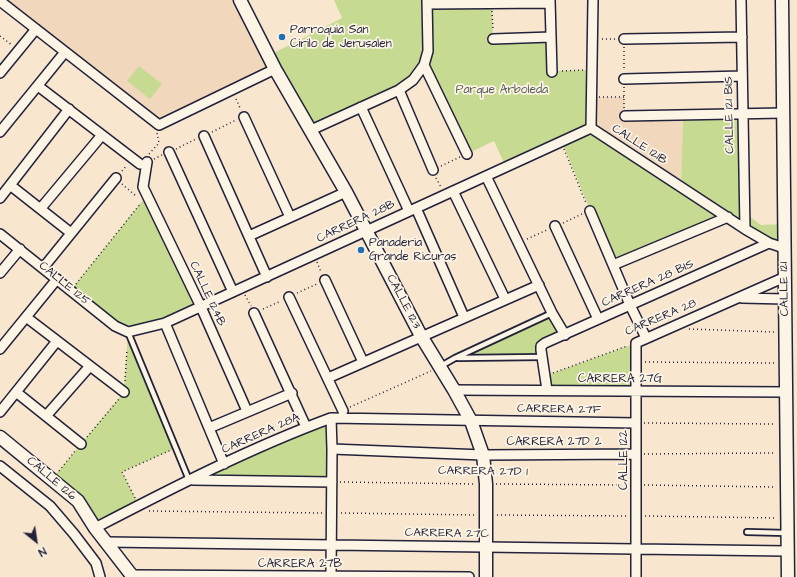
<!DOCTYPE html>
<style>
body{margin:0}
#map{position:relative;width:797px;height:577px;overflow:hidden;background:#f8e6cf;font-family:"Architects Daughter",sans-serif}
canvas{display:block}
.north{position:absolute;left:16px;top:521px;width:40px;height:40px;-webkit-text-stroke:3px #fcf5e5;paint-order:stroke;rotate:150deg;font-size:11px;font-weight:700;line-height:16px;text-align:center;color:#22223b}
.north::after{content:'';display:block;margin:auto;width:14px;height:18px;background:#22223b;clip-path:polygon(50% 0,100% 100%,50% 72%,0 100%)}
</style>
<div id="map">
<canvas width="797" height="577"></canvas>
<div class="north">N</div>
</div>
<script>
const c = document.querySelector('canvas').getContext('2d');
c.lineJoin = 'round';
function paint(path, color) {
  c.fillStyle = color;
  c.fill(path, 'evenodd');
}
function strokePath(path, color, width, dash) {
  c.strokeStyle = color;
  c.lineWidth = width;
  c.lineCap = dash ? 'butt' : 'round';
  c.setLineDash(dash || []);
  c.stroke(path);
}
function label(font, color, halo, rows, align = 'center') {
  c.font = font + ' "Architects Daughter",sans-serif';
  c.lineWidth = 3.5;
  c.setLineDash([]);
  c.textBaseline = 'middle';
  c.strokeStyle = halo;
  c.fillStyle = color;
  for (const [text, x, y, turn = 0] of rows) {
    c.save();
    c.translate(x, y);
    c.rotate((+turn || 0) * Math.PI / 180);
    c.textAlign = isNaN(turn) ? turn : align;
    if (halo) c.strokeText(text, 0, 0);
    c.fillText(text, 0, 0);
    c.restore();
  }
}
paint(new Path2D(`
 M0 0H240L275 69 159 125Z
 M592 97H624L625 115H683L681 186 591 128Z`), '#f1d8bd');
paint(new Path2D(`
 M334 0H427L492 3 493 39 551 37 552 71 592 70 591 128 681 186 683 115 742 114 745 213 761 225 784 224V248L728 217 613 265 562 142 506 167 494 141 467 154 423 65 413 80 311 130 268 56 342 18Z
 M139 66 162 84 150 99 127 81Z
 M147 195 201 307 129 332 176 448 122 472 139 505 95 528 52 479 124 392 128 332 71 290Z
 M552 313 565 335 545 343 542 357 455 358Z
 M636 343V391L547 390 545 376Z
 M331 418 332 482 189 480Z`), '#c6db91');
const lane = new Path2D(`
 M128 332 189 480
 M458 358 542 357
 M441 366 455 358 552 313
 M747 532 787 533`);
const street = new Path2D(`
 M550 0 552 72
 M741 0 745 229
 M0 1 159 125 275 69
 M427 4 550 3
 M493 39 551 37
 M624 39 742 37
 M424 65 467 154
 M0 73 36 29
 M624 79 742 76
 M38 86 140 164
 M399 90 433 170
 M361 107 409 211
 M625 116 783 113
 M244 117 290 217
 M591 128 745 229 769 243 784 248
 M591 128 593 0
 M311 130 399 90 413 80 424 65 428 51 427 0
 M0 132 65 52
 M204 136 267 277
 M169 152 233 292
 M147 162 143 187 201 307 247 411
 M486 176 552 313 565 335
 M10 185 71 233
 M453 191 505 299
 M0 198 69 109
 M41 208 102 135
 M416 208 464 317
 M590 211 630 305 646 338
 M555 226 598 319
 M0 234 115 326 128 332 165 323 591 128
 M249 236 346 192
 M613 265 728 217
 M43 268 116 178
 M0 273 20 249
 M325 280 363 362
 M289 297 343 411
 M742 298 785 299
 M254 313 306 427
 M26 317 124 392
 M165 323 224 464
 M0 349 57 279
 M328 378 539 285
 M454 390 786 392
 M547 390 541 350V346L545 343 769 243
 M16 392 81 444
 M0 412 57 341
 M46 416 90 366
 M331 418 332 449 331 577
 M209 428 292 393
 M332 449 483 455 636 454
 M0 466 50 506 74 534 96 563 100 577
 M193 480 332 482
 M95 528C172 488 250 448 331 418L636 423
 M106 542 787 551
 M132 575 469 577
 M636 577V343L785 277`);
const secondary = new Path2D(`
 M240 0 275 69 346 192 421 336 454 390 471 421 483 455 486 484V577
 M782 0 788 577
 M0 437 78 501 95 528 133 577`);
strokePath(lane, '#22223b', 8);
strokePath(street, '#22223b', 12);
strokePath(secondary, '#22223b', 15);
strokePath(new Path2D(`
 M492 11 493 30
 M0 36 12 45
 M602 39H616
 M624 47V70
 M562 71 584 70
 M624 87V108
 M599 97H624
 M236 99 241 110
 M212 132 236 120
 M176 149 196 139
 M564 149 586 203
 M149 154 159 143 157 133
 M154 159 162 155
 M441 166 460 157
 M122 171 127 165
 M436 178 441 187
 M122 184 136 196
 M563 223 582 214
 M527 239 547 230
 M317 262 321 272
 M76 284 141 203
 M297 293 317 284
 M245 295 251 306
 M263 309 281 301
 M689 329 775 332
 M645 362 776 363
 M553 373 627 346
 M125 381 127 349
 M350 407 431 371
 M644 423 776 424
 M87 437 119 399
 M644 454 776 453
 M59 471 75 451
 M340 482 476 484
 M496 484 628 485
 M644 485 776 487
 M135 498 122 472 171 450
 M149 511 323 513
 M341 513 475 515
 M497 515 627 516
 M645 516 777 518`), '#22223b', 1.5, [1, 3]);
strokePath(lane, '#fcf5e5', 4.5);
strokePath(street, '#fcf5e5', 9);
strokePath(secondary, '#fcf5e5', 12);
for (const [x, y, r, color] of [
 [282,37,4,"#1f6fb2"],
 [361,250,4,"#1f6fb2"]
]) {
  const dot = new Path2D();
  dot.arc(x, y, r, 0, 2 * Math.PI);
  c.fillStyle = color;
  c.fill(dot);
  strokePath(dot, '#fcf5e5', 1.5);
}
label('12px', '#22223b', '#fcf5e5', [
 ["Parroquia San",290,30],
 ["Cirilo de Jerusalen",290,44],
 ["Panaderia",369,243],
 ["Grande Ricuras",369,257]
], 'left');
label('12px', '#535a55', '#fcf5e5', [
 ["Parque Arboleda",502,90]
]);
label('12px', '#22223b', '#fcf5e5', [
 ["CALLE 121 BIS",730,115,-91],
 ["CALLE 121B",639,145,33],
 ["CARRERA 28B",356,222,-25],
 ["CALLE 125",64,284,39],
 ["CARRERA 28 BIS",648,284,-24],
 ["CALLE 121",785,289,-91],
 ["CALLE 124B",207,294,65],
 ["CALLE 123",403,302,62],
 ["CARRERA 28",661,318,-23],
 ["CARRERA 27G",620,379],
 ["CARRERA 27F",559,410,1],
 ["CARRERA 28A",261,434,-24],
 ["CARRERA 27D 2",554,442],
 ["CALLE 122",624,460,-90],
 ["CARRERA 27D 1",483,472,1],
 ["CALLE 126",51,479,40],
 ["CARRERA 27C",447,534,1],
 ["CARRERA 27B",300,564]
]);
</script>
